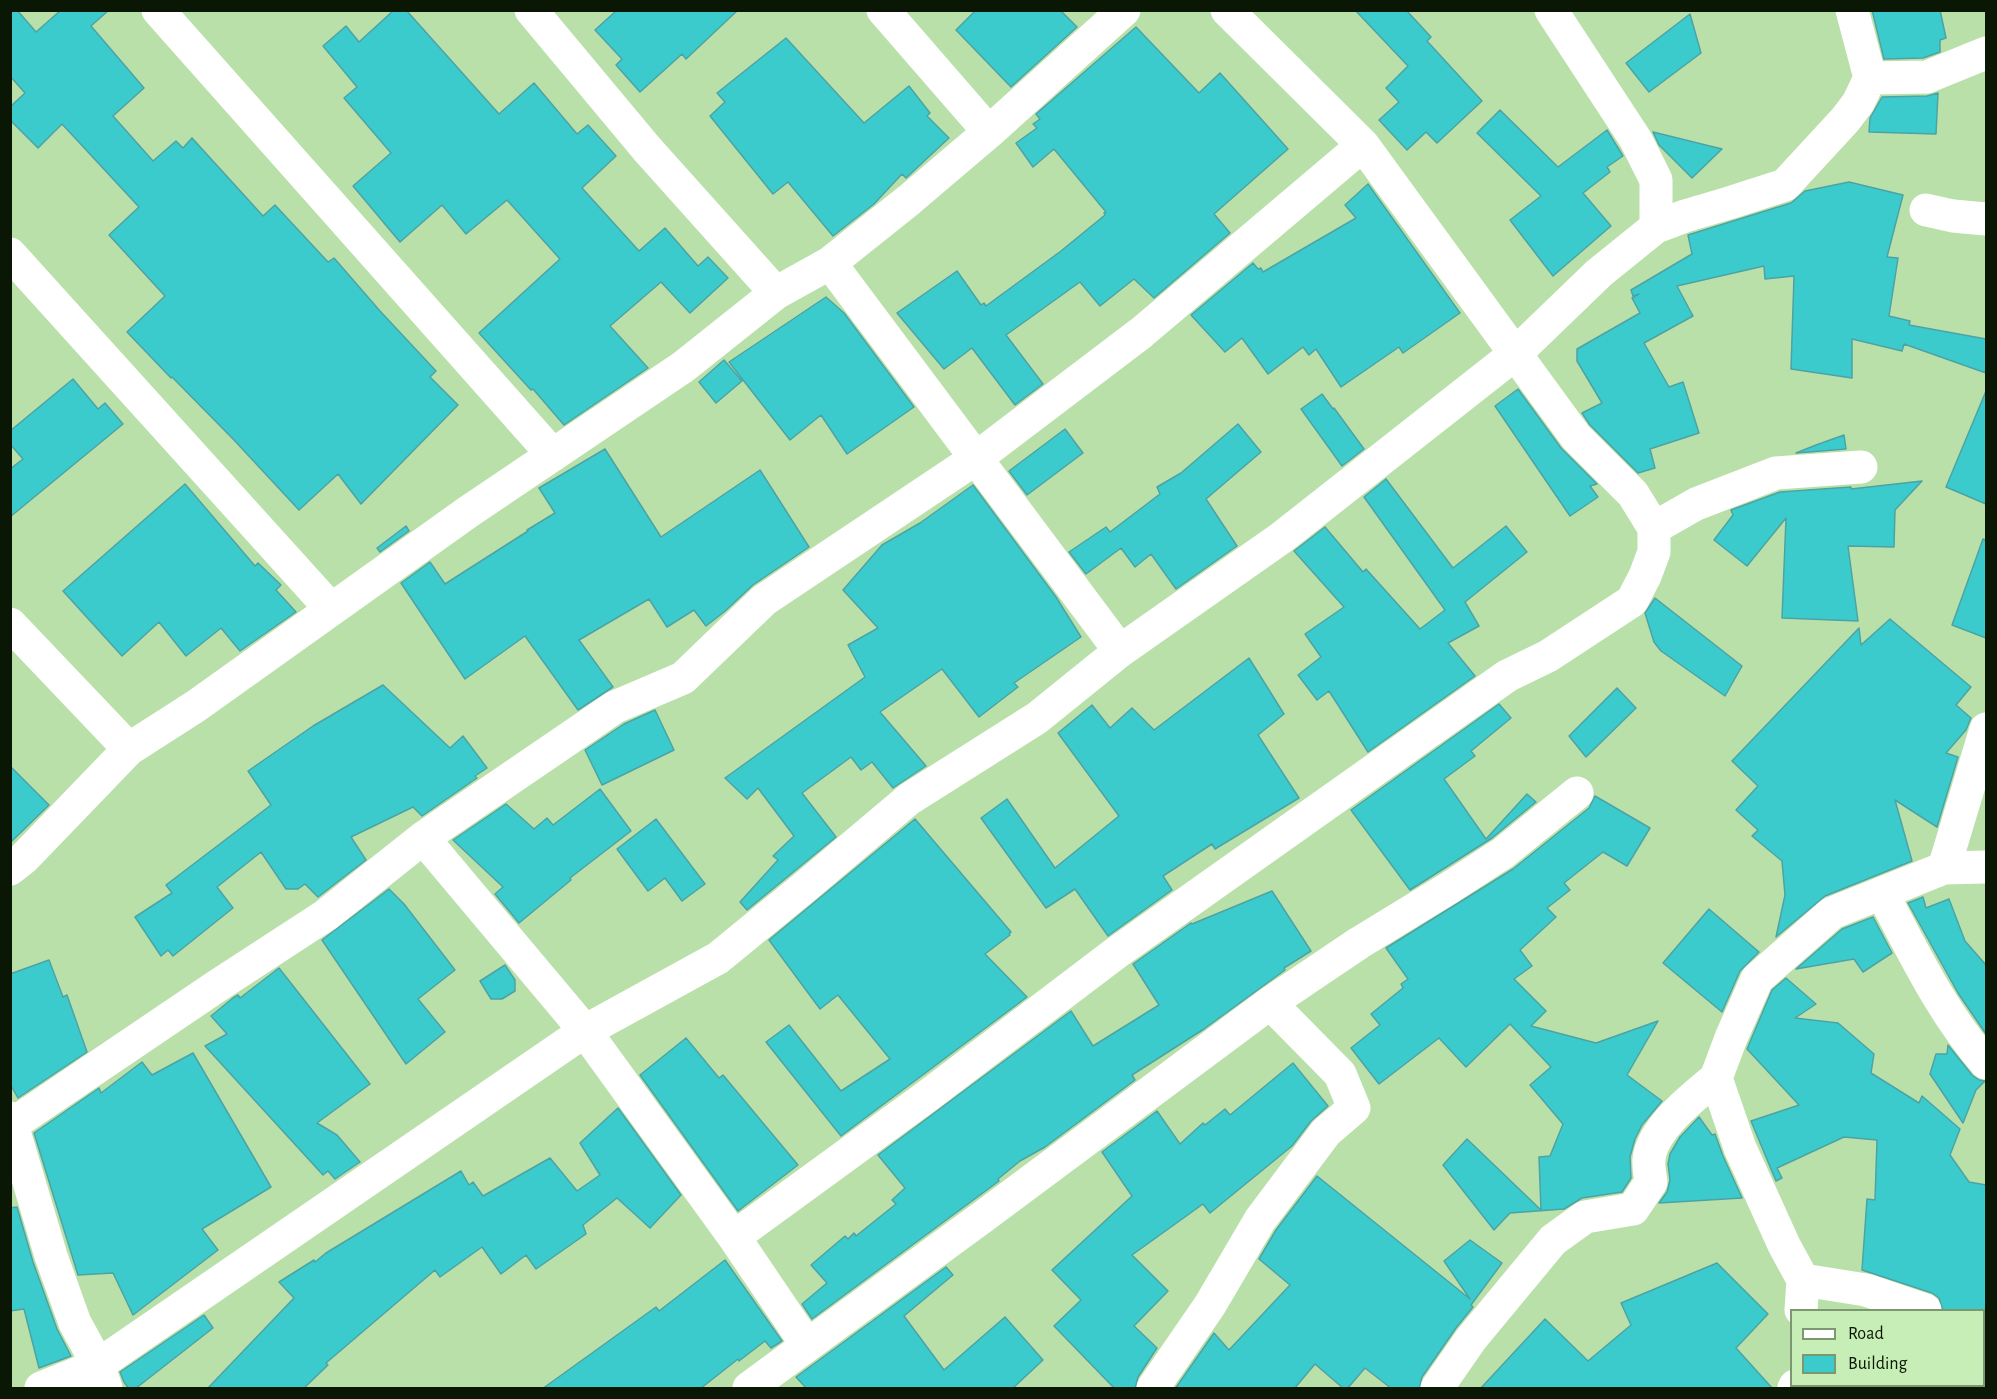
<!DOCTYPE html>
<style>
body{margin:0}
#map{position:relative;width:1997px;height:1399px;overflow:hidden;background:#bae0aa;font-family:"Alegreya Sans",sans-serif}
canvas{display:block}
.frame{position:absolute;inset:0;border:12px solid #0a1704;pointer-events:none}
.legend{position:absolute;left:1790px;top:1309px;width:195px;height:78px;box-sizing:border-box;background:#c7eeb6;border:2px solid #7b986f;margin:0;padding:8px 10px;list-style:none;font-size:18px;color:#0a1704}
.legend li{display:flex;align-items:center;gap:12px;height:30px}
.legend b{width:30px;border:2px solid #7b986f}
</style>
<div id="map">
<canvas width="1997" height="1399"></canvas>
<div class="frame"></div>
<ul class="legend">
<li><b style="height:8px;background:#fff"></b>Road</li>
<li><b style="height:16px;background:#3ccbcd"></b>Building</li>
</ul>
</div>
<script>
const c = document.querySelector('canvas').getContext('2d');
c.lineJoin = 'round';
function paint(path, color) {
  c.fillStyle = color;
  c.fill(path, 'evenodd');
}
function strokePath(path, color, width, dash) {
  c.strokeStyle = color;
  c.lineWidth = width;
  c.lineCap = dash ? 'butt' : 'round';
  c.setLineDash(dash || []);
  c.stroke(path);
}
const building = new Path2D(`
 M10 10H17L36 32 61 10H109L91 26 144 88 113 116 153 161 176 141 183 148 192 138 263 216 275 205 328 262 334 258 380 311 436 371 430 377 458 405 361 504 338 474 299 510 234 440 172 377 171 378 127 332 165 296 109 235 139 207 62 124 38 148 10 120V107L25 93 10 76Z
 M394 10H406L499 114 534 83 577 134 588 125 616 156 582 188 639 251 665 228 698 266 708 257 728 278 690 313 661 282 610 326 648 368 564 425 533 389 531 390 479 333 560 259 507 200 466 234 442 205 400 242 353 186 391 153 344 98 357 87 323 46 346 26 359 42Z
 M617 10H738L686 59 682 54 640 92 616 65 622 59 595 30Z
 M976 10H1060L1077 27 1011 87 956 30Z
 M1355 10H1406L1431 37 1427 41 1482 101 1437 143 1426 132 1407 150 1379 120 1399 102 1386 88 1408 66Z
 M1872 10H1940L1946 38 1940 40V52L1923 58 1884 59Z
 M1690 14 1701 53 1649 92 1626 63Z
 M1136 27 1199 93 1220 73 1288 149 1214 214 1230 233 1154 298 1134 279 1100 306 1080 282 1006 335 1043 384 1015 405 972 348 944 369 897 313 957 271 981 305 984 303 986 306 1061 251 1105 215 1104 213 1106 212 1054 149 1033 167 1016 143 1037 128 1033 124 1040 119 1036 114Z
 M786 38 864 123 909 86 930 113 927 116 949 138 906 178 902 174 874 204 833 236 788 182 773 194 710 116 725 102 717 93Z
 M1938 93 1936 134 1869 132 1870 118 1882 97 1927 96Z
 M1500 110 1558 167 1607 130 1623 156 1607 167 1610 172 1583 193 1611 226 1553 276 1510 220 1541 196 1477 133Z
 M1653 132 1722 149 1692 178 1659 145Z
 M1849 182 1903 195 1887 257 1898 258 1889 316 1910 321 1909 325 1986 339V373L1904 344 1902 351 1852 339V378L1791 369 1794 276 1765 279 1764 266 1677 286 1693 316 1644 343 1669 387 1683 382 1699 433 1650 449 1655 468 1638 473 1590 425 1582 413 1602 403 1577 361V349L1640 313 1632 298 1639 294 1633 296 1631 290 1692 254 1688 235 1791 203 1805 191Z
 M1368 184 1460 313 1403 353 1399 347 1341 387 1316 349 1309 355 1303 347 1268 374 1242 338 1225 352 1191 315 1253 263 1258 269 1261 268 1263 272 1356 218 1345 205Z
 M826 297 844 313 914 407 847 454 821 415 790 440 729 362Z
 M724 360 742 381 716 403 699 382Z
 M73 379 98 409 105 403 123 424 10 517V469L23 459 10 444V431Z
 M1518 389 1561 448 1597 484 1590 486 1598 497 1570 516 1495 406Z
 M1986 391V504L1946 487Z
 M1322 394 1333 409 1334 408 1364 449 1342 466 1301 409Z
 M1238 424 1261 452 1206 499 1237 546 1176 589 1151 554 1135 567 1121 548 1086 574 1069 552 1106 527 1110 532 1160 494 1157 487 1181 473Z
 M1065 429 1083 453 1027 495 1009 471Z
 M1844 435 1846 449 1796 453 1816 445Z
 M605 449 661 537 760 470 809 547 753 585 724 612 706 626 694 610 667 627 649 599 579 640 613 687 578 710 525 636 465 679 401 583 430 562 445 584 528 531 527 530 555 513 539 488Z
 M1386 479 1453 568 1506 526 1527 552 1465 602 1479 626 1448 643 1475 676 1368 752 1329 691 1317 700 1298 675 1321 657 1305 634 1344 607 1294 551 1325 527 1363 572 1366 569 1420 629 1445 610 1364 497Z
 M1922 481 1895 510 1894 547 1848 546 1858 621 1782 618 1786 518 1747 566 1714 540 1733 515 1731 510 1780 492 1851 487V489Z
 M185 484 255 566 258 563 281 585 276 590 296 612 240 651 221 628 186 656 159 622 122 656 63 591Z
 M973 485 1056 597 1081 637 1014 683 1018 687 979 717 942 669 880 712 926 766 893 788 872 762 861 770 851 757 802 793 836 837 747 910 740 902 778 860 773 856 794 836 758 788 747 799 725 778 865 677 848 645 878 628 843 590 882 545 920 523Z
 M406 526 409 531 380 552 377 548Z
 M1983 539 1986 540V638L1952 625Z
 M1655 598 1742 666 1725 696 1661 651 1654 642 1645 613Z
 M1890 619 1971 687 1956 705 1971 718 1966 730 1946 753 1958 757 1937 827 1895 800 1912 861 1825 896 1776 937 1785 895 1782 861 1752 836 1758 830 1736 810 1758 786 1732 761 1859 628 1861 645Z
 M1249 658 1284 714 1258 735 1299 798 1215 849 1212 844 1163 876 1172 890 1108 936 1075 889 1046 908 981 818 1007 799 1055 868 1119 816 1058 733 1092 705 1110 728 1132 708 1154 730Z
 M383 685 450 748 463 736 487 768 475 776 477 778 422 816 413 807 351 837 366 860 318 897 305 884 298 889H286L261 852 217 887 233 908 173 956 168 950 161 956 135 917 172 893 166 885 271 805 248 771 313 726Z
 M1617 688 1636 708 1586 757 1569 736Z
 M1499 704 1511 718 1471 751 1475 756 1444 779 1486 839 1527 794 1536 802 1492 838 1410 890 1351 810Z
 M655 710 674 750 602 785 585 750 624 724Z
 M10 766 49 805 10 843Z
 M600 789 631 831 570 878 571 880 519 923 495 894 503 887 453 840 506 804 534 829 547 818 553 825Z
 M1595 796 1650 828 1627 866 1603 852 1564 883 1570 890 1547 908 1556 917 1520 950 1532 966 1514 979 1546 1011 1531 1026 1596 1043 1658 1021 1627 1075 1662 1101 1642 1125 1635 1139 1630 1157 1631 1178 1622 1192 1582 1198 1564 1209 1510 1213 1494 1230 1443 1165 1467 1139 1541 1210 1539 1157 1550 1156 1563 1124 1530 1085 1551 1067 1510 1024 1466 1067 1439 1038 1379 1084 1351 1048 1380 1025 1371 1014 1403 988 1401 984 1408 979 1386 948 1513 869 1589 808Z
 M656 819 705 884 682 901 665 878 648 891 617 849Z
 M915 819 1011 932 1009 934 1010 935 985 954 1027 997 841 1136 766 1042 789 1025 841 1091 890 1059 838 995 820 1009 769 940Z
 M389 889 404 904 455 970 418 999 445 1032 406 1064 322 940Z
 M1272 891 1311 951 1284 968 1285 970 1204 1029 1132 1075 1135 1080 1045 1147 1020 1161 998 1179 999 1181 812 1319 802 1304 827 1283 811 1265 845 1236 848 1239 854 1233 856 1236 896 1204 892 1200 905 1188 878 1155 1071 1011 1093 1046 1159 1005 1133 964 1191 923 1192 924Z
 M1923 897 1926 908 1949 899 1965 941 1986 965V1034L1958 993 1908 903Z
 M1709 909 1759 952 1740 971 1722 1012 1663 963Z
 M1873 917 1892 953 1863 972 1854 959 1796 969 1842 929Z
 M49 960 63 997 67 995 87 1052 18 1098 10 1084V974Z
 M505 965 515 980V991L502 999H491L480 981Z
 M279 968 370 1084 317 1123 337 1135 360 1162 335 1179 328 1171 323 1175 205 1046 227 1034 211 1016 233 998 238 995 240 998Z
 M1786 978 1816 1004 1795 1018 1838 1023 1874 1054 1871 1073 1919 1103 1922 1096 1960 1129 1950 1155 1969 1182 1986 1185V1311H1943L1939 1298 1932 1293 1862 1270 1867 1199 1875 1200 1877 1140 1844 1137 1777 1168 1782 1178 1776 1181 1751 1121 1799 1105 1747 1049 1772 990Z
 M686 1038 719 1078 723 1075 798 1165 738 1211 640 1075Z
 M1948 1045 1972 1075 1979 1080 1985 1081 1976 1090 1963 1123 1930 1074 1936 1054H1947Z
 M193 1053 271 1187 202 1229 218 1250 133 1315 113 1273 78 1275 34 1133 99 1088 101 1093 142 1062 152 1075Z
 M1293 1063 1328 1106 1311 1121 1292 1146 1210 1213 1203 1204 1132 1255 1168 1291 1134 1326 1157 1348 1138 1377 1135 1389H1115L1054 1326 1081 1300 1052 1270 1132 1196 1102 1152 1157 1111 1180 1144 1203 1123 1205 1125 1225 1109 1230 1115Z
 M618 1108 681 1195 650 1228 617 1198 583 1225 586 1234 536 1269 526 1255 501 1274 482 1247 440 1277 435 1270 326 1363 328 1365 303 1389H207L294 1298 279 1282 314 1260 315 1262 326 1253 461 1171 469 1185 473 1182 483 1196 550 1158 577 1191 600 1175 580 1143Z
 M1699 1117 1712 1135 1715 1134 1723 1156 1742 1198 1659 1203 1667 1192 1670 1180 1668 1164 1670 1154 1680 1137Z
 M1317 1176 1470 1299 1444 1261 1470 1240 1502 1263 1471 1305 1473 1307 1456 1328 1422 1377 1419 1389H1392L1365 1368 1347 1389H1344L1315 1364 1294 1389H1175L1214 1333 1229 1350 1290 1285 1259 1259 1276 1230Z
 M17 1207 33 1262 57 1329 71 1356 39 1368 24 1309 10 1311V1208Z
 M725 1260 782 1341 771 1348 765 1341 739 1361 738 1359 700 1389H542L656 1307 659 1311Z
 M1717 1263 1768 1314 1736 1348 1773 1389H1480L1545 1319 1588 1361 1631 1325 1621 1303Z
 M946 1267 953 1275 904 1316 944 1370 1005 1317 1043 1360 1012 1389H807L796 1377Z
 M204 1315 213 1328 135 1389H129L124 1382 120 1372Z`);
paint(building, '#3ccbcd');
strokePath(building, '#4ca3a4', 1.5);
strokePath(new Path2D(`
 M158 10 553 455
 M531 10 647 149 776 293
 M883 10 989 132
 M1551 10 1636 140 1656 180V227
 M1852 10 1870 78
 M1926 210 1953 216 1986 219
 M10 254 331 609
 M830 263 1120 651
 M1654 528 1696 504 1776 473 1861 467
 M10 624 129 749 196 706 468 512 683 367 776 293 830 263 909 200 989 132 1124 10
 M1986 729 1944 868 1986 867
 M423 838 585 1031 734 1237 807 1345
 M10 869 24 858 129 749
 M1882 893C1913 951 1942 1013 1986 1063
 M10 1118 51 1256 75 1323 98 1365 106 1388
 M13 1124 217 986 326 915 423 838 615 707 683 678 764 600 975 459 1141 333 1363 145
 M734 1237 926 1097 1116 953 1507 676 1548 656 1632 601 1645 576 1654 552V528L1633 494 1576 437 1363 145 1227 10
 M1803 1280 1866 1290 1925 1310
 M1801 1310 1803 1280 1784 1245 1740 1148 1716 1078 1731 1038 1757 979 1832 913 1944 868
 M1984 1337 1986 1338
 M41 1388 98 1365 585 1031 718 958 806 886 909 799 1037 718 1120 651 1281 538 1515 354 1599 273 1656 227 1685 216 1729 203 1785 185 1845 120 1858 103 1870 78 1927 77 1986 53
 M749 1388 984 1216 1270 1003 1359 943 1449 888 1503 853 1577 793
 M1153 1388 1210 1305 1260 1220 1326 1132 1354 1108 1340 1074 1270 1003
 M1437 1388 1471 1339 1553 1240 1585 1217 1633 1209 1651 1182C1650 1174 1648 1166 1649 1159 1652 1129 1694 1096 1716 1078
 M1794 1388 1795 1386`), '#fff', 33);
</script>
